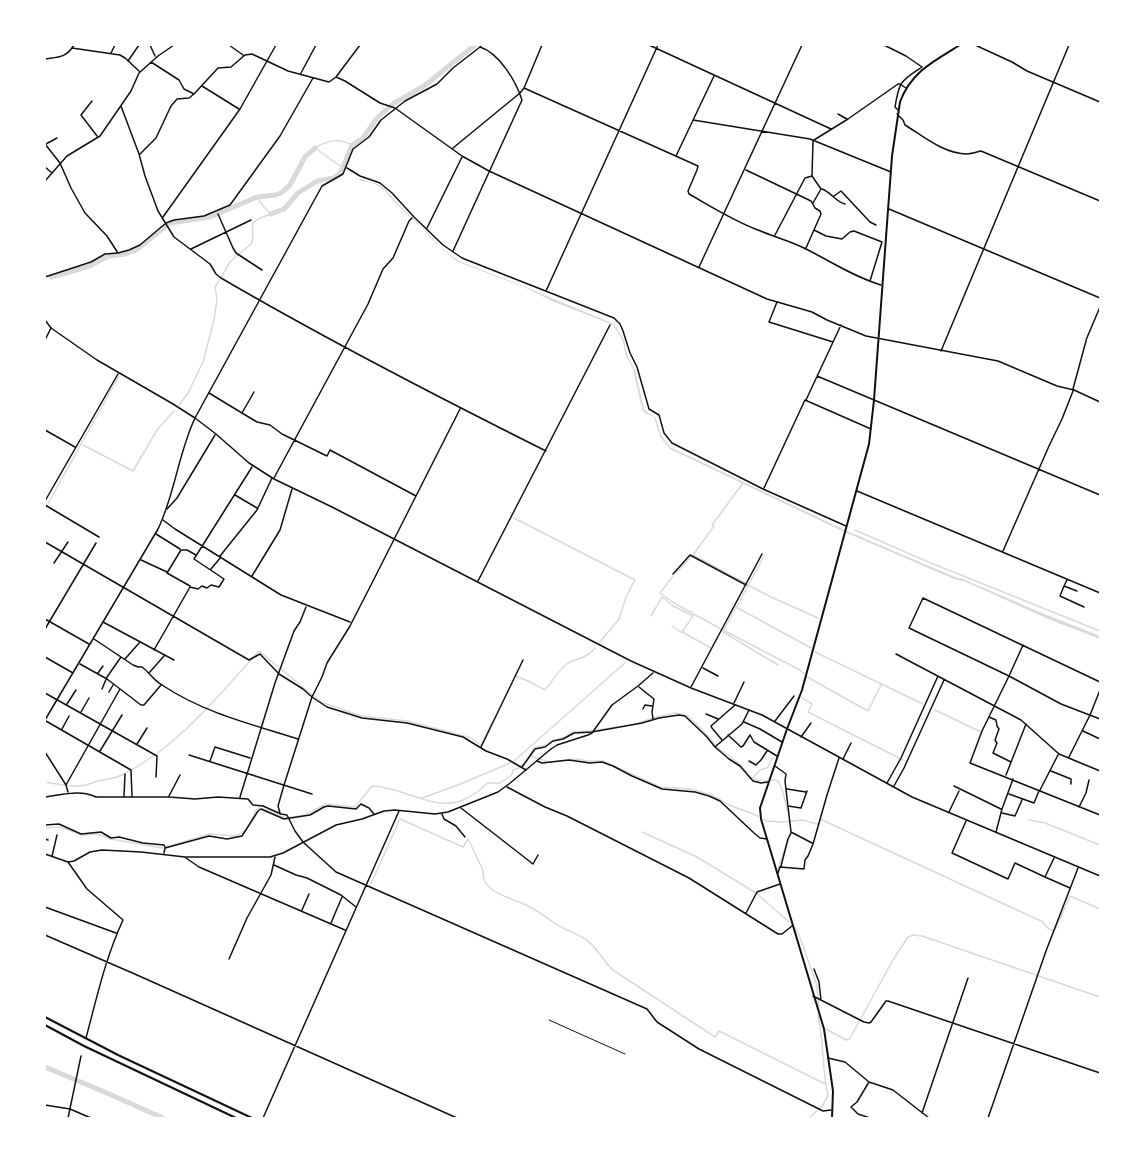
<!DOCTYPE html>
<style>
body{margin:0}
#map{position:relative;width:1145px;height:1163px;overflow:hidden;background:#fff;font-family:"Public Sans",sans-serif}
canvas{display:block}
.frame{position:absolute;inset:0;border:46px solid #fff;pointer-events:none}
</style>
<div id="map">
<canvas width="1145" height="1163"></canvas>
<div class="frame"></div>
</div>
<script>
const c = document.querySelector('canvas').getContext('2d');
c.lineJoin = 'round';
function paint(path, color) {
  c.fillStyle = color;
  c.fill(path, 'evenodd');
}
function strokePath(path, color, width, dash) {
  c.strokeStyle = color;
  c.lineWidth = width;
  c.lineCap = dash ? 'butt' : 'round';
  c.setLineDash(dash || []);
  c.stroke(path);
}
paint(new Path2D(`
 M346 170 359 179 375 183 384 188 398 204 425 230 439 246 459 261 523 286 614 324 624 340 627 355 635 370 644 409 646 411 656 418 661 435 670 447 847 531 955 577 963 579 1037 611 1100 636V639L1048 619 966 582 954 579 840 530 670 449 660 437 654 417 645 413 642 409 633 369 625 354 623 341 613 325 552 301 524 287 458 262 437 245 422 228 397 205 384 190 373 183 361 181Z`), '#d9d9d9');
strokePath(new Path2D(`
 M340 166 315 148C328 140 339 138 352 145
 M342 169H343
 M179 405 188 393 203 362 214 320 217 299 215 287 230 262 251 244C255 237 251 230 253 223L260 218 271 214 263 206 257 197
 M83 445 133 471 157 430 174 411
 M45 509 119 376
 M514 518 635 580 626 597 619 619 599 643
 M855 530 926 561 1100 631
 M693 555 745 583
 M676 573 693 555 714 526 712 525 743 483
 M673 576 660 593 674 603 721 629
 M746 584 771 597 818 618
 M737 606 764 556
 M651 616 662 597 673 606 693 616 682 632 711 648
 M672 626 681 632
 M723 630 800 670 804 674
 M724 630 736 607 811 648
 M723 632 778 665
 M815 652 923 704
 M515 676 528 681 545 690C552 682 559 669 568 663 579 657 585 660 595 648
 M807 677 868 711 881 685
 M802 698 812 704 808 712 903 760
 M935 710 981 732
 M638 723 656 717 676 713 688 716 708 736 717 747 741 765 746 772
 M530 756 549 762 576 759 588 761H603L660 787 690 789 712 795 729 805 758 816
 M527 760 534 748 545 745 551 741 565 737 572 732 590 731 616 727
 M514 761 626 662
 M749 776C755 781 760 781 768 781
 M753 778 760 770 767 768 773 757
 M771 780H775L778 781 782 789 789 816
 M45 782C56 784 66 786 77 786 84 786 89 784 95 782 104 779 114 779 122 775 178 747 218 696 259 651L321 702 361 716 407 721 464 736 471 738 481 745 492 723
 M422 798 458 785 510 763
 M252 819 256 810 259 808 270 811 285 818 305 815 326 804 355 807 372 786C399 786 435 811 460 801 466 799 473 795 477 792 481 790 484 785 488 783H500L512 775 513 770 519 768 524 763
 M763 819 767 821 781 822 803 820 817 824 819 823
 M820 819 1043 922C1047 927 1048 931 1055 930L1070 896 1100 909
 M1029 820 1045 823 1100 845
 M45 828 60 827 82 835 98 834 111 839 163 848 209 834 236 836 245 831
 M642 832 697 857 756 893 789 922
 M778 869 790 833
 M371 884 400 819 463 847 468 839C473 849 477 858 482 868 485 874 481 878 487 885 496 895 513 899 524 904 535 909 546 917 556 924 565 930 576 933 585 939 598 947 602 961 613 970L715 1037 719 1031 825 1084
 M795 928 799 935 817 985 819 1011
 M826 1029 846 1040 850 1038 893 960 908 937 913 935 922 936 1100 997
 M809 1118 822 1106 828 1096C822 1070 824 1042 818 1016`), '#d9d9d9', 1.5);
strokePath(new Path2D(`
 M271 214 284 209 298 193 317 181 334 178 341 172 352 145 363 138 377 118 394 103 424 86 475 45
 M51 277 87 267 109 256 125 254 136 250 170 223 210 217 257 197 275 195 281 193 290 185 305 157 315 148
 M45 1067 107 1093 163 1118`), '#d9d9d9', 5);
strokePath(new Path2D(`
 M549 1020 625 1054`), '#111', 1);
strokePath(new Path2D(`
 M150 45 155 56
 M229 45 243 55
 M649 45 831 129
 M884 45 906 56 922 67
 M975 45 1012 62 1027 71 1100 102
 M72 48 120 55 125 58 139 71
 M111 53 115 45
 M45 59C59 57 66 58 74 45
 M128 61 139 45
 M151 62 179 80 184 89 194 94
 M301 73 316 45
 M336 77 345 81 380 103 395 108 462 156 489 171 767 299 812 312 827 320 866 336 998 361 1057 386 1074 390 1100 402
 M202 86 239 109
 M524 88 698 166 697 170 688 191 689 194C712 207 734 221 758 230 774 237 791 241 806 249 830 261 854 277 881 285
 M92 101 81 115 97 136
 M121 106 139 154 145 176 158 211 174 237 210 264 216 274 221 278C327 340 436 396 546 451
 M898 110 895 107C899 81 901 81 922 67
 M838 114 847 119
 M897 114 903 120 905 125C923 136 944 154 967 154 971 154 977 152 981 151L1100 201
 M693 120 810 139 891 172
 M814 140 848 119 898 84H900L906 88
 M45 144 60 163 71 188 85 213 107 236 118 253
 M46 144 57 138
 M453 148 520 93 524 88 542 45
 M140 154 156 138 171 106 177 99 189 98 194 94 218 68 231 67 245 55 252 54 288 71 329 82 336 77 360 45
 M676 156 714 76
 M45 167 52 173
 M347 168 360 176 380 183 392 193 414 217 443 245 462 258 614 318 620 324 623 331 630 353 637 367 649 409 659 415 664 433 672 443 763 489 846 526
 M746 170 811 201 815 208 820 211 821 214 806 248
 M45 181 67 156 100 136 131 91 139 73 158 56 174 45
 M822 189C831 192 836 202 845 204
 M834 196 841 191 870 222 876 225
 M813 203 821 189 812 176 813 141
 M889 209 1100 298
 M218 214 233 248 236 253 262 270
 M163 217 240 109 276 45
 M427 228 462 157
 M814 230 826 236 842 239 850 232 854 231 882 242
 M775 235 805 178 812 176
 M191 249 251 220
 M453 251 522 100C516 81 499 53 480 47L482 45
 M699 267 802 45
 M45 277 91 262 105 254 118 253 129 250 140 245 166 223 174 220 204 216 230 205 280 136 313 78
 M870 281 882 242
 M546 291 658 45
 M777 302 769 322 833 342
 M45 340 51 328
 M941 351 1069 45
 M817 376 1100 495
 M1073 389 1086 341
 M209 393 242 413 257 422 270 425 282 434 327 456 330 450 416 496
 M806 400 841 325
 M242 413 254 392
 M45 430 75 447
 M274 478 368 304 383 269 393 258 409 221 412 218
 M764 488 805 400 871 429
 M857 491 1100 593
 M235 495 257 508
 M45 501 118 374
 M45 505 99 537
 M167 509 177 498 215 435
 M163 520 175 529 281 595 350 622
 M156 534 180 549
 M45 542 249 660 260 654 279 674 303 689 312 697 327 707 362 718 407 723 463 737 486 751 507 759 526 770
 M1003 551 1049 446 1062 419 1073 391
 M220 556 257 510 272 478
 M141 560 167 572
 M54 563 68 542
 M211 569 221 557
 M673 574 690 555 746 585
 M252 576 280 530 292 489
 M1067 580 1064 586 1077 591
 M478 581 610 325
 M190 586 167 573 181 550H187L196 555
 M1064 586 1060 596 1084 607
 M45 619 89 644
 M103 622 174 660
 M45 629 96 543
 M94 639 133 665 138 667H142C150 673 153 680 162 685 204 713 251 724 298 739
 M1023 645 1009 676 982 731 970 763 1100 815
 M154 650 190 587 198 589 202 586 207 588 211 585 219 587 224 579 194 559 252 467
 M896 654 1021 720 1059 754 1100 771
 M45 657 73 673
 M125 659 140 642
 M80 664 107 679 141 705H144L161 685
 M703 668 718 676
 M98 673 103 666
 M149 673 164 656
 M1100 682 923 598 909 628 1009 676 1061 704 1100 719
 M639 687 654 699 652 712 653 719
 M691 687 762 554
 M102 689 107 677 121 657
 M109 692 113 685
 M45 693 157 756 156 777
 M734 703 744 682
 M67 704 76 690
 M643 709 645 705 652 706
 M81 712 89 698
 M706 714 718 719
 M989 717 996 720 997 726 999 729 995 740 997 743 993 753 1011 762
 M46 721 131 770 132 796
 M775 721 794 696
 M744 722 760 729 782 742
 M62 729 69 716
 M1083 731 1100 739
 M728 735 741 747 743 746 750 735 754 742 777 756
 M801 737 811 723
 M722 740 712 728 711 726 735 705
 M137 744 147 728
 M716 746 742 724 749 710
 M481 747 523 660
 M100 751 122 715
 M45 752 66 785 68 792
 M189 755 312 794
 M1069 757 1090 715 1100 690
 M843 759 851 743
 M210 761 215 747 250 758
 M537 761 542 763 569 760 590 763 602 762 613 766 632 776 662 789 695 792 709 796 720 801 754 833 760 838 767 839
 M749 761 756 765 761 760 767 751
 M775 766 786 774 785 781 791 832 812 843
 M522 767 535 749 545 747 553 741 563 739 574 733 592 732 642 723 659 718 679 715 685 716 706 736 715 747 729 759 740 766 753 781 761 783 768 782
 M1051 771 1071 779V784
 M1006 775 1026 724
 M887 783 901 758 938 676
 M66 785 120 689
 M894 786 904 768 944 680
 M954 786 1001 809
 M507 787 545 807 567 816 689 878 778 934H782L792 926
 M787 789 806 792
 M1040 790 1058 755
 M1009 794 1034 803 1039 791
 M124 796 125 774
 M169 796 180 775
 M45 797C62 795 80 789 96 797H169L195 799 218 797 248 799 253 805 263 806 281 814 287 815 295 831 303 842 336 872 647 1009 657 1022 699 1049 823 1111 831 1110
 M240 797 275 683 294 631 300 622 306 607
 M788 806 801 808 807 791
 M1079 807 1086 793 1089 780
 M461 808 533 864 538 855
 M949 812 959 791
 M280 813 278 806 284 785 312 697 322 677 327 663 350 626 372 583 460 409
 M1002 813 1015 816 1022 800
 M442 814 444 819 456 826 465 837
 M966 821 952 853 1008 879 1015 863 1045 877
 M45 825 59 824 81 834 101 832 111 838 119 837 143 843 164 845 165 847
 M996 832 1002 809 1013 779
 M45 839 48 840
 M164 853 165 848 209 836 227 839 242 836 258 811 261 809 284 819 310 815 324 807 328 806 356 809 361 804 369 808 374 814
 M52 856 57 835
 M186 858 199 867 345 930
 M1054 858 1045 877 1070 888
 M68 862 87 889 123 920C105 959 97 997 86 1038
 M274 865 296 875 307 878 341 895 356 907
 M781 866 788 839 791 833
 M778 873 780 867 804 869 805 860 808 856 813 844 827 795 839 758
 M45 907 116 933
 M302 910 309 894
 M746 913 757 892 780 884
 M331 923 342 897
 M45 935 137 975 457 1118
 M229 959 247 918 271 875 275 857
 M814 969 819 982 821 1000
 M813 996 864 1022 869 1023 871 1022 886 1001H888L1100 1073
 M828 1058 845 1062 869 1082 893 1090 929 1118
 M869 1082 857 1102 851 1107 858 1114 870 1118
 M45 1105 70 1109 91 1118
 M922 1113 968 978
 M68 1118 81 1056
 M263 1118 399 811
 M988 1118 1046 951 1078 868`), '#111', 1.5);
strokePath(new Path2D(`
 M1086 340 1100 307
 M45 720 158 529C175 494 178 454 195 418L322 186 343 174 353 149 369 137 381 120 405 101 437 84 453 68 480 47`), '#111', 1.5);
strokePath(new Path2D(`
 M45 320 51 328 97 360 173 404 195 418 216 434 249 463 274 479 332 507 631 661 691 688 762 715 912 797 1100 876
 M45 854 68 862 74 861 90 852 102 850 141 852 185 857H270L283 853 336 825 362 819 384 811 395 810 435 814 448 812 498 792 509 784 551 749 557 745 588 735 592 733 612 705 638 686 653 673`), '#111', 1.5);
strokePath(new Path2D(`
 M45 1017 118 1055 252 1118
 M45 1025 84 1046 236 1118`), '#111', 2);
strokePath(new Path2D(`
 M832 1118 833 1091 824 1029 761 819 760 808 787 729 802 690 869 444 874 400 892 156 900 102C911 72 934 61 960 45`), '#111', 2);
</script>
